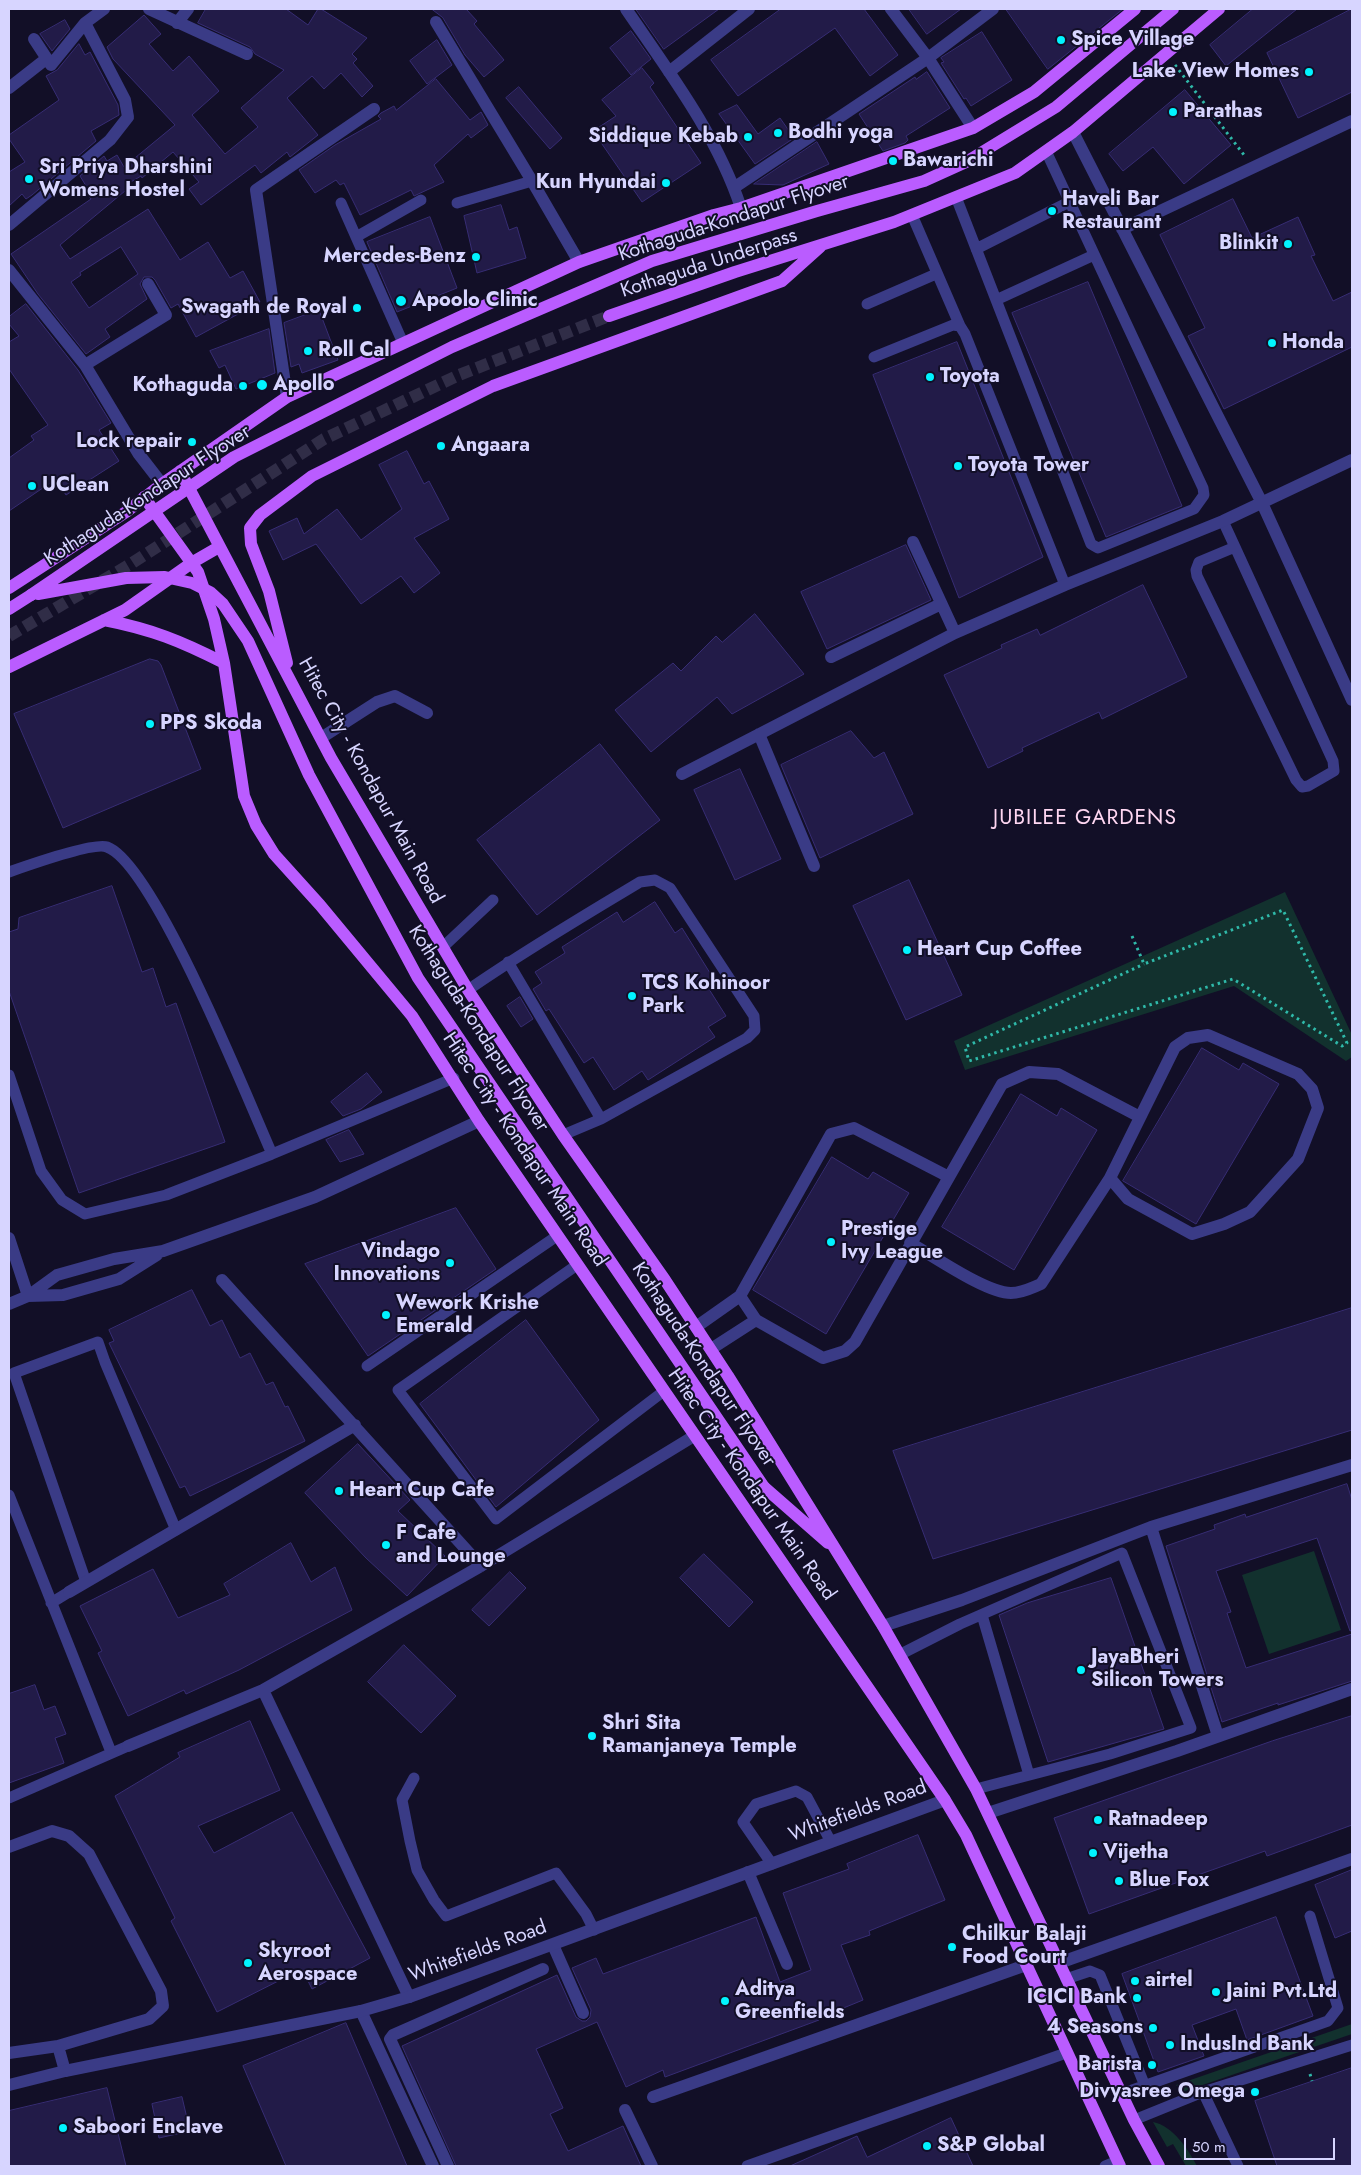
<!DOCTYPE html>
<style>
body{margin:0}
#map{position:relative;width:1361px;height:2175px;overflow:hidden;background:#120f27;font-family:Jost,sans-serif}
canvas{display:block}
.frame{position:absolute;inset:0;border:10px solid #d7d5ff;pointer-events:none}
.scale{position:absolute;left:1184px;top:2138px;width:151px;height:22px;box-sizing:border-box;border:2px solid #d7d5ff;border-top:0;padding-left:6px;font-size:15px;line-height:18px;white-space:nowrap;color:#d7d5ff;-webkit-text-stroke:4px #120f27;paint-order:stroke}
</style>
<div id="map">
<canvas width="1361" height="2175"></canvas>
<div class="frame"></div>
<div class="scale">50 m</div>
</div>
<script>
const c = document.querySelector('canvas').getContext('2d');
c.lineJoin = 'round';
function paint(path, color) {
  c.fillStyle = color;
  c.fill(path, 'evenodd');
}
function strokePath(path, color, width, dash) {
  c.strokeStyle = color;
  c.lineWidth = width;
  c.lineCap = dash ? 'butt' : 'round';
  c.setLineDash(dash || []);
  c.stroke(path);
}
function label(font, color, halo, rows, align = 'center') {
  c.font = font + ' Jost,sans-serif';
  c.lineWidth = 4;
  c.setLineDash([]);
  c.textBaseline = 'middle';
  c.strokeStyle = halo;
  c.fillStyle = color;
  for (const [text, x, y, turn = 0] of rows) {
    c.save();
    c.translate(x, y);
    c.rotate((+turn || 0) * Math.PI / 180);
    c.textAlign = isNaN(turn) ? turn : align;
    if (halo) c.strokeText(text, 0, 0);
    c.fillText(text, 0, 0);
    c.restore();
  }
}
paint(new Path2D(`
 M1285 892 1352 1035V1057L1346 1061 1234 986 965 1070 954 1041Z
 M1314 1551 1341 1630 1269 1654 1242 1575Z
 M1352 2024V2034L1182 2092 1176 2085Z
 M1153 2122C1173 2126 1188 2149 1197 2166H1186L1173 2144 1167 2147Z`), '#12312e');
const building = new Path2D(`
 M206 9H286L308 25 318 9H321L367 38 352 54 357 59 353 63 373 86 362 97 341 73 324 89 312 76 287 98 318 135 290 157 287 152 261 173 255 165 201 205 189 189 199 182 173 152 142 178 141 176 129 183 131 186 60 245 70 259 148 209 180 260 208 242 230 278 243 271 260 302 196 337 178 304 171 308 155 280 152 277H144L140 284 147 299 105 329 110 337 86 354 38 294 11 254 91 199 89 196 91 194 80 176 104 156 107 161 117 155 124 167 175 125 113 59 107 47 144 15 161 34 149 44 173 71 189 56 219 91 192 115 225 154 258 127 241 108 284 70 255 54 250 47 198 23ZM121 247 138 274 89 308 71 282 81 275 80 273Z
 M432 9H466L477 21 474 24 504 60 484 77 465 55 443 18Z
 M636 9H719L664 49Z
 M781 9H864L898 55 870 76 835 28 738 96 711 60Z
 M909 9H961L927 34Z
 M1006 9H1123L1048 69Z
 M1253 9H1297L1226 66 1210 45Z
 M1352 9V92L1298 118 1267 53Z
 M65 20 70 29 52 51 40 34Z
 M631 31 651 59 631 75 610 48Z
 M982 32 1012 80 971 106 966 98 964 99 941 63 944 62 941 58Z
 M437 40 452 65 427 84 410 61Z
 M79 44 85 55 90 52 118 105 119 115 91 131 96 141 32 195 26 199 22 194 9 206V172L25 162 9 139V135L59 100 46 76 57 70Z
 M642 68 654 83 650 87 701 163 642 202 593 131 616 116 602 100Z
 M927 72 950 108 906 136 908 140 905 143 883 151 859 114 915 77 916 79Z
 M436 79 470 120 481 112 488 125 471 138 468 134 434 165 444 182 414 196 411 190 360 215 344 183 340 185 336 180 315 193 299 170 335 145 381 119 378 116 381 113 394 106 396 110Z
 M519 87 562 138 550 149 506 98Z
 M1185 90 1231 145 1184 184 1153 147 1123 171 1109 154Z
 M737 105 758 134 780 118 794 138 755 164 719 114Z
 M817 142 829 164 783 185 754 184Z
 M1233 199 1252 238 1298 217 1315 255 1311 256 1333 301 1352 292V347L1224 409 1188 336 1205 328 1160 235Z
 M501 205 509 230 517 227 526 258 477 273 464 216Z
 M430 217 457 288 397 312 367 242Z
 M1088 282 1182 506 1106 537 1012 313Z
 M26 304 78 370 111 423 99 430 119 461 66 495 56 479 9 511V458L34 440 31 436 48 425 9 369V342L19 336 9 324V317Z
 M319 310 338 360 302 373 299 364 291 367 284 323Z
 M269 329 275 373 236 389 225 365 219 368 210 351Z
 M957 342 1043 557 959 598 873 375Z
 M407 451 424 484 429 481 449 519 414 538 440 573 414 593 401 576 361 604 316 544 283 560 269 531 297 518 304 534 337 509 361 540 402 509 379 465Z
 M906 545 931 600 827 649 801 592Z
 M1143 585 1187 677 1102 719 1099 712 1022 748 1023 751 988 768 944 675 1002 648 1001 645 1037 629 1040 635Z
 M755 614 804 674 732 714 717 697 651 752 615 710 673 663 681 671 716 636 722 642Z
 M150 659 158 661 161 665 201 769 63 828 14 714Z
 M851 731 874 758 884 752 913 814 820 858 781 765Z
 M600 744 660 820 537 915 477 840Z
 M740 769 781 859 735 880 694 790Z
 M909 880 962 995 906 1020 853 906Z
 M112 886 142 972 153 968 166 1007 176 1003 225 1142 79 1193 9 991V932L18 929 19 918Z
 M655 902 675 933 682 928 715 981 707 986 726 1016 708 1027 715 1037 648 1080 642 1071 614 1090 593 1057 584 1063 549 1009 546 1011 533 989 542 983 535 972 565 953 562 947 617 912 623 922Z
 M520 997 533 1019 521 1027 507 1006Z
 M1202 1048 1239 1070 1243 1063 1279 1084 1196 1224 1123 1181Z
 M367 1073 382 1092 361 1109 343 1116 331 1102Z
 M1021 1094 1057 1116 1061 1108 1097 1130 1014 1270 942 1227Z
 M349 1130 364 1154 340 1162 326 1140Z
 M832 1157 868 1179 873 1172 909 1193 826 1334 753 1290Z
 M456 1208 496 1269 368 1356 305 1264Z
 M192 1290 210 1326 222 1320 240 1358 250 1353 266 1385 273 1382 285 1407 288 1406 305 1441 190 1496 185 1486 180 1488 109 1343 114 1341 109 1330Z
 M1352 1308V1430L933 1559 893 1451Z
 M526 1320 599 1420 496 1507 420 1404Z
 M358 1444 410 1500 398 1511 445 1556 407 1596 366 1558 305 1493Z
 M1347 1484 1352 1500V1630L1350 1631 1317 1538 1216 1571 1231 1612 1227 1613 1246 1668 1352 1634V1681L1278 1705V1703L1222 1722 1166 1546 1215 1529 1214 1525 1245 1514 1246 1517Z
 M291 1543 311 1582 335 1567 352 1610 239 1670 186 1694 184 1690 128 1716 98 1653 102 1651 80 1606 153 1569 178 1618 230 1595 224 1584Z
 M704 1554 753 1602 729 1627 680 1578Z
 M510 1572 526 1588 489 1626 472 1610Z
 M1111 1578 1164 1729 1048 1762 999 1615 1027 1603Z
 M404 1645 456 1696 421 1733 368 1682Z
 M35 1685 44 1710 55 1706 66 1734 55 1738 64 1763 9 1783V1694Z
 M1352 1716V1825L1267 1856 1265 1851 1089 1914 1054 1818 1272 1741Z
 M250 1721 280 1790 198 1826 214 1853 292 1812 370 1958 312 1989 302 1969 217 2012 171 1921 175 1918 115 1796 180 1757 178 1753Z
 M918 1835 945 1900 869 1931 870 1935 841 1945 863 2000 819 2018V2020L665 2077 663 2070 626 2087 597 2022 536 2049 563 2108 550 2114 568 2151 623 2126 641 2166H456L402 2046 557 1975 576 2017 582 2021H586L590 2017 591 2010 572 1968 596 1958 603 1974 756 1917 780 1982 811 1970 783 1893 849 1869 847 1864Z
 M1352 1870V1931L1335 1938 1315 1885Z
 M1276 1917 1313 2016 1247 2040 1236 2009 1192 2025 1204 2056 1158 2072 1122 1974Z
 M346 2023 407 2166H286L243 2066Z
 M1352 2068V2166H1277L1255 2101Z
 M107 2088 126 2166H9V2111Z
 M182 2097 190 2131 159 2138 152 2104Z
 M951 2118 973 2166H790L857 2136 867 2157Z`);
paint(building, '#221b48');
strokePath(building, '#372d74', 1);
strokePath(new Path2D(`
 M9 636 129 565 324 439 459 375 609 316`), '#302d47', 12, [12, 6]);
strokePath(new Path2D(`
 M1175 65 1244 155
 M1132 936 1144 964 1283 910 1347 1043 1342 1046 1233 979 969 1061 965 1047 1144 964
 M1310 2074 1312 2081`), '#2fb9a9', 3, [2.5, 4]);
strokePath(new Path2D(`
 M956 197 1091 544 1098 548 1194 509 1204 495 1203 488 1046 151
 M341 203 403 343
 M457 203 532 181
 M912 215 960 326
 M356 237 421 200
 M976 249 1069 202
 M996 300 1094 255
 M867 304 936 274
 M874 357 953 325 960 326 965 334 1065 585
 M1223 521 1235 547 1333 761 1334 771 1308 786 1302 787 1296 780 1197 576 1196 570 1199 562 1235 547
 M9 872C26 866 94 842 107 847 154 864 248 1100 272 1154
 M443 947 493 900
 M468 990C524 951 582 917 640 882L655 880 670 888 754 1016 755 1030 747 1038 601 1119 508 962
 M9 1075 41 1171 62 1200 85 1214 166 1195 272 1154 454 1078
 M563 1135 601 1119
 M577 1265 398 1390 496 1519 664 1391
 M367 1366 557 1236
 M9 1495 111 1752
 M86 1582 14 1373 98 1342 105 1362 176 1530
 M51 1603 69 1592
 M982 1615 1029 1775
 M899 1655 960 1624 1122 1553 1191 1728 1110 1754 976 1789
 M414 1778 402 1800 410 1841 417 1870 434 1900 446 1916 556 1873 586 1914 594 1930
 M9 1798 128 1746
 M772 1864 743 1822 756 1804 796 1791 807 1797 831 1842
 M1066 1979 1090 1971 1100 1975 1145 2086
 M1203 2092 1238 2166
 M1121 2094 1328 2021 1338 2008 1310 1916
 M1134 2120 1203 2092 1352 2045
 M747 2166 1066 2053
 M1105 2166 1117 2161`), '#3a3b86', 11);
strokePath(new Path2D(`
 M149 9 247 54
 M626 9C669 72 717 135 741 208
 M891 9 928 58 973 128
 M436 22 532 181 579 262
 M177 23 188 9
 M34 39 51 65 85 23 104 9
 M669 72 749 9
 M9 88 46 59
 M1073 132 1262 503 1352 700
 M735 187 928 58 993 9
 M9 225 110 140 128 117 125 100 85 23
 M1122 229 1352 121
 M9 270 85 365 138 453 162 484
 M85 365 166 315 148 284
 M287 397 256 190 374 109
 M913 542 955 633
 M831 657 941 604
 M759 734 814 866
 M321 738 377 702 395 696 427 713
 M682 774 955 633 1065 585 1223 521 1352 460
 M9 1238 28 1296
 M910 1243C934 1256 986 1293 1011 1293 1022 1293 1031 1288 1041 1284L1110 1178 1175 1047 1188 1038 1208 1035 1298 1074 1312 1089 1318 1108 1298 1159 1250 1212 1224 1224 1192 1234 1128 1199 1110 1178
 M222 1280 481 1566
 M28 1296 63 1295 119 1279 157 1255
 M740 1296 756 1320
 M9 1304 28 1296 57 1275 114 1259 163 1251 315 1197 479 1121
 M696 1327 740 1296 831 1134 854 1128 949 1177
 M711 1349 756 1320 823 1358 845 1351 855 1342 1002 1084 1029 1072 1058 1074 1140 1117
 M1151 1527 1218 1736
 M69 1592 355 1425
 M883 1626 962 1600 1151 1527 1352 1465
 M263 1690 409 1997
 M128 1746 263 1690 481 1566 694 1436
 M988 1813 1177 1751 1352 1689
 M9 1847 52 1831 69 1836 89 1854 161 1991 163 2006 149 2019 58 2046 9 2053
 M748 1872 787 1964
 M553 1945 583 2013
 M1059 1963 1352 1859
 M361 2011 433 2166
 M58 2046 65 2071
 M653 2097 1026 1965
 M625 2110 652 2166
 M448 2166 390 2039 393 2035 543 1969`), '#3a3b86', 12);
strokePath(new Path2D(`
 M9 2085 65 2071 361 2011 409 1997 945 1800`), '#3a3b86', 12);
strokePath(new Path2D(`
 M609 316 735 272 894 222 1015 173 1073 132 1219 9
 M180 471 331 758 468 990 563 1135 665 1280 728 1376 883 1626 976 1789 1134 2120 1159 2166
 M144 497 198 572 214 619 224 663 244 796 256 825 274 854 320 905 412 1016 479 1121 945 1800 966 1835 1120 2166
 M9 588 126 512 162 484 287 397 579 262 714 215 741 208 973 128 1034 92 1135 9
 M9 609 31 595
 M104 620C151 629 181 641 224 663
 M287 663 269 591 251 544 250 528 260 515 312 476 493 386 782 281 820 247
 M9 667 125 610 193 562 219 547
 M764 1487 828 1543`), '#ba5cff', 12);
strokePath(new Path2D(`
 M38 594 126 578 165 577 192 583 210 592 223 604 248 641 309 775 418 978 764 1487
 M31 595 234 457 452 347 652 261 817 211 924 181 966 162 1056 107 1173 9`), '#ba5cff', 12);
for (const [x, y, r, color] of [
 [1061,40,5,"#01f3ff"],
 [1309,72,5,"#01f3ff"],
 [1173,112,5,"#01f3ff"],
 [778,133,5,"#01f3ff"],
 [748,137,5,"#01f3ff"],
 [893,161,5,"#01f3ff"],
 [29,179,5,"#01f3ff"],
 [666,183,5,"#01f3ff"],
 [1052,211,5,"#01f3ff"],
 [1288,244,5,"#01f3ff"],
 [476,257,5,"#01f3ff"],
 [401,301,6,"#01f3ff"],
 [357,308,5,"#01f3ff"],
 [1272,343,5,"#01f3ff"],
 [308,351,5,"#01f3ff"],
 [930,377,5,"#01f3ff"],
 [262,385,6,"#01f3ff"],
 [243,386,5,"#01f3ff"],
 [192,442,5,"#01f3ff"],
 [441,446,5,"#01f3ff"],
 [958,466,5,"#01f3ff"],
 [32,486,5,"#01f3ff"],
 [150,724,5,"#01f3ff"],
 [907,950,5,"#01f3ff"],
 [632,996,5,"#01f3ff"],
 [831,1242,5,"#01f3ff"],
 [450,1263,5,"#01f3ff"],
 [386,1315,5,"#01f3ff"],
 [339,1491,5,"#01f3ff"],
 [386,1545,5,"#01f3ff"],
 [1081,1670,5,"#01f3ff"],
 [592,1736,5,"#01f3ff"],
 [1098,1820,5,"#01f3ff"],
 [1093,1853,5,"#01f3ff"],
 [1119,1881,5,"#01f3ff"],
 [952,1947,5,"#01f3ff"],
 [248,1963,5,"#01f3ff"],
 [1135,1981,5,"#01f3ff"],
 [1216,1992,5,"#01f3ff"],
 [1137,1998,5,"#01f3ff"],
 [725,2001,5,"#01f3ff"],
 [1153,2028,5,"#01f3ff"],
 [1170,2045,5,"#01f3ff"],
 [1152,2065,5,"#01f3ff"],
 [1255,2092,5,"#01f3ff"],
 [63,2128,5,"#01f3ff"],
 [927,2146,5,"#01f3ff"]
]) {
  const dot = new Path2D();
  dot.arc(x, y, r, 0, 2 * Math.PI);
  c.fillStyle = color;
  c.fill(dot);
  strokePath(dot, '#120f27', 2);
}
label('bold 20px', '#d7d5ff', '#120f27', [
 ["Spice Village",1071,40],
 ["Lake View Homes",1299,72,"right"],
 ["Parathas",1183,112],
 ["Bodhi yoga",788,133],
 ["Siddique Kebab",738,137,"right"],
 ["Bawarichi",903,161],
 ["Sri Priya Dharshini",39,168],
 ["Womens Hostel",39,191],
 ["Kun Hyundai",656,183,"right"],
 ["Haveli Bar",1062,200],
 ["Restaurant",1062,223],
 ["Blinkit",1278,244,"right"],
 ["Mercedes-Benz",466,257,"right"],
 ["Apoolo Clinic",412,301],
 ["Swagath de Royal",347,308,"right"],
 ["Honda",1282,343],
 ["Roll Cal",318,351],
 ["Toyota",940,377],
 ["Apollo",273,385],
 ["Kothaguda",233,386,"right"],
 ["Lock repair",182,442,"right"],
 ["Angaara",451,446],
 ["Toyota Tower",968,466],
 ["UClean",42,486],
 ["PPS Skoda",160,724],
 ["Heart Cup Coffee",917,950],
 ["TCS Kohinoor",642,984],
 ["Park",642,1007],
 ["Prestige",841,1230],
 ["Ivy League",841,1253],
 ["Vindago",440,1252,"right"],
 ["Innovations",440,1275,"right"],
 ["Wework Krishe",396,1304],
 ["Emerald",396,1327],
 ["Heart Cup Cafe",349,1491],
 ["F Cafe",396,1534],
 ["and Lounge",396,1557],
 ["JayaBheri",1091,1658],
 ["Silicon Towers",1091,1681],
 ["Shri Sita",602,1724],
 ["Ramanjaneya Temple",602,1747],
 ["Ratnadeep",1108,1820],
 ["Vijetha",1103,1853],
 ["Blue Fox",1129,1881],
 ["Chilkur Balaji",962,1935],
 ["Food Court",962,1958],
 ["Skyroot",258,1952],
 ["Aerospace",258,1975],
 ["airtel",1145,1981],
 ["Aditya",735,1990],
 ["Greenfields",735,2013],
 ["Jaini Pvt.Ltd",1226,1992],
 ["ICICI Bank",1127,1998,"right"],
 ["4 Seasons",1143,2028,"right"],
 ["IndusInd Bank",1180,2045],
 ["Barista",1142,2065,"right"],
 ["Divyasree Omega",1245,2092,"right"],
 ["Saboori Enclave",73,2128],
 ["S&P Global",937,2146]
], 'left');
label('20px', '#d7d5ff', '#120f27', [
 ["Kothaguda-Kondapur Flyover",734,219,-18],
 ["Kothaguda Underpass",709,264,-18],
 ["Kothaguda-Kondapur Flyover",148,496,-33],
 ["Hitec City - Kondapur Main Road",370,781,61],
 ["Kothaguda-Kondapur Flyover",478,1029,57],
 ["Hitec City - Kondapur Main Road",524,1150,56],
 ["Kothaguda-Kondapur Flyover",703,1365,56],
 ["Hitec City - Kondapur Main Road",751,1485,55],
 ["Whitefields Road",858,1812,-20],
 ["Whitefields Road",478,1952,-20]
]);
c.letterSpacing = '1px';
label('21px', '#ffd7f2', '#120f27', [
 ["JUBILEE GARDENS",1085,819]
]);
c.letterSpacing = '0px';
</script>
